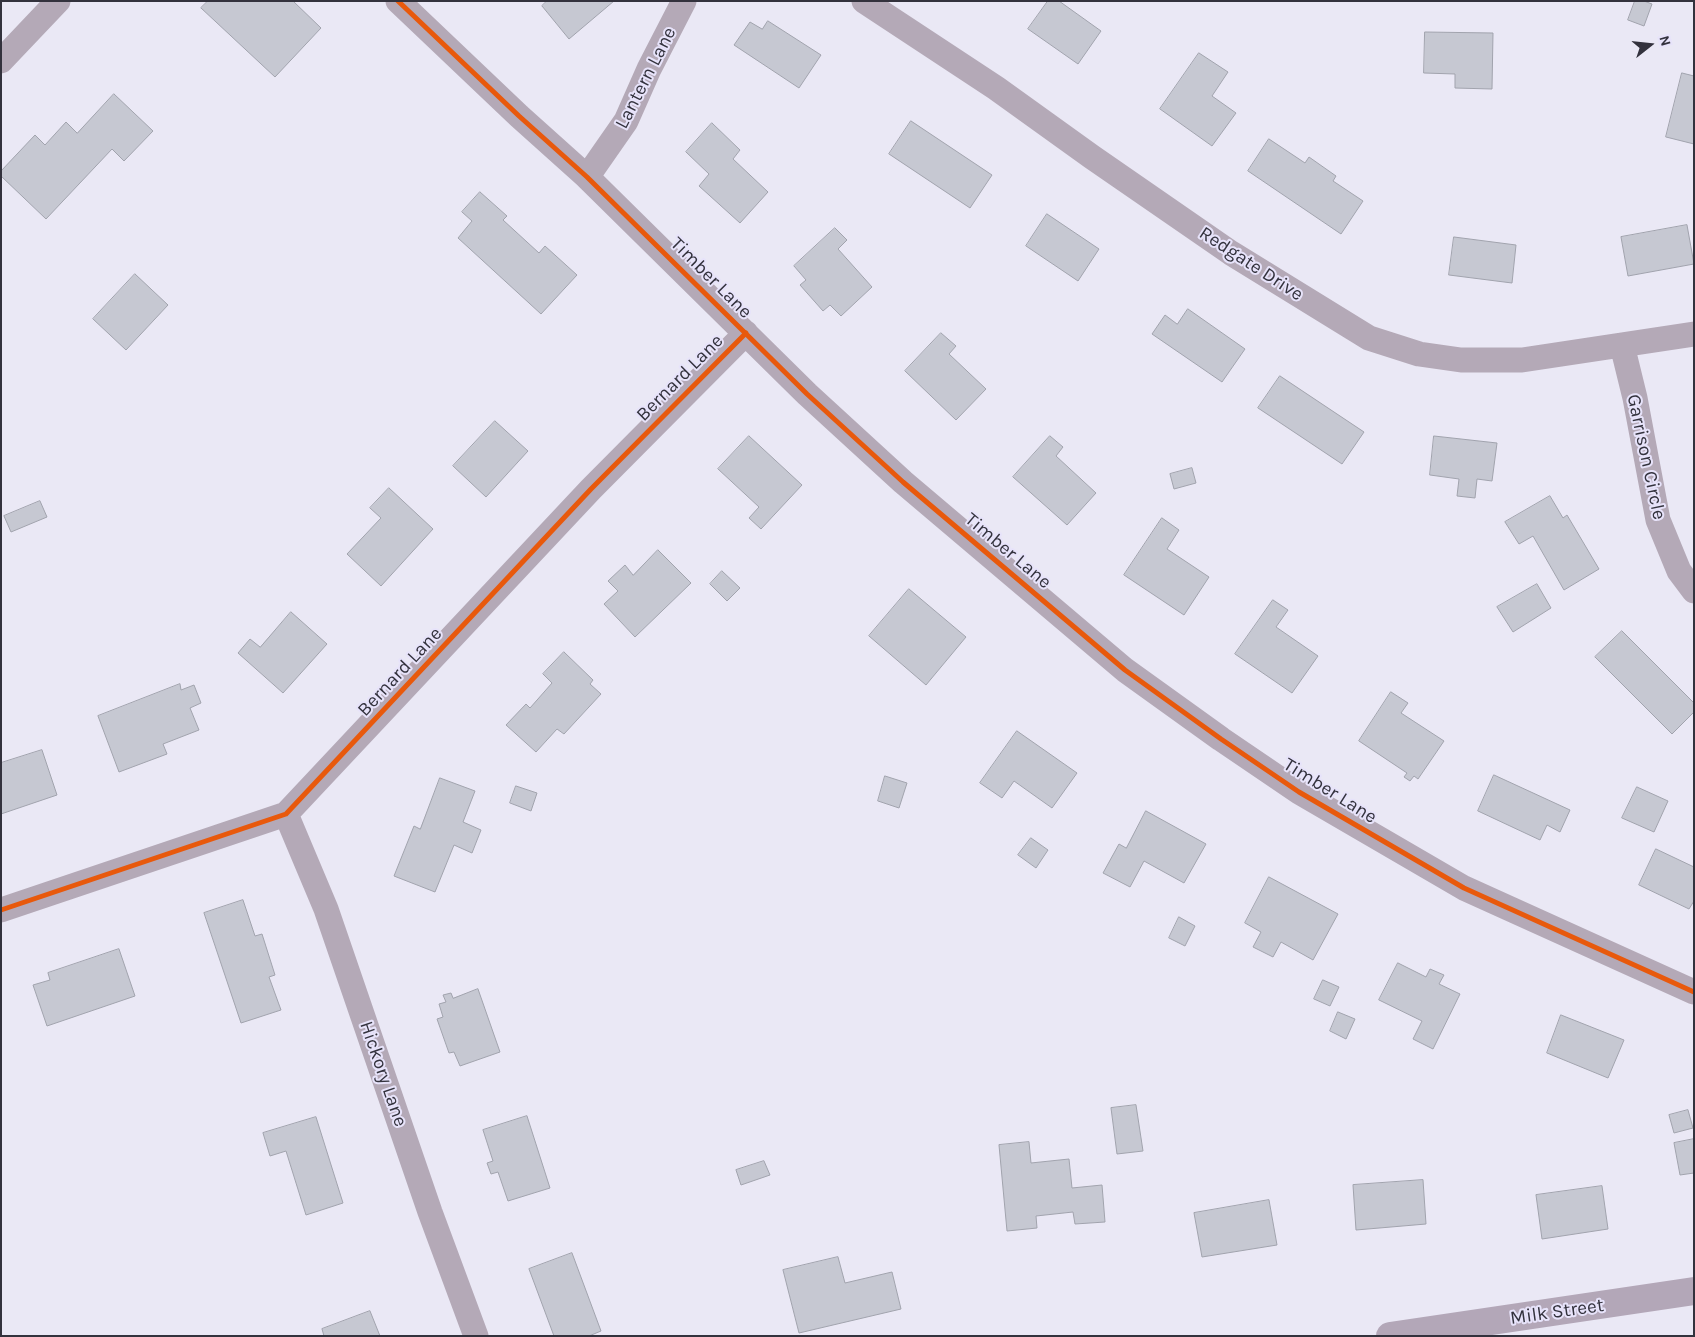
<!DOCTYPE html>
<style>
body{margin:0}
#map{position:relative;width:1695px;height:1337px;overflow:hidden;background:#eae8f5;font-family:Karla,sans-serif}
canvas{display:block}
.frame{position:absolute;inset:0;border:2px solid #33323d;pointer-events:none}
.north{position:absolute;left:1625px;top:20px;width:50px;height:50px;-webkit-text-stroke:4px #e7e3fa;paint-order:stroke;rotate:74deg;font-size:14px;font-weight:700;line-height:20px;text-align:center;color:#33323d}
.north::after{content:'';display:block;margin:auto;width:18px;height:22px;background:#33323d;clip-path:polygon(50% 0,100% 100%,50% 72%,0 100%)}
</style>
<div id="map">
<canvas width="1695" height="1337"></canvas>
<div class="frame"></div>
<div class="north">N</div>
</div>
<script>
const c = document.querySelector('canvas').getContext('2d');
c.lineJoin = 'round';
function paint(path, color) {
  c.fillStyle = color;
  c.fill(path, 'evenodd');
}
function strokePath(path, color, width, dash) {
  c.strokeStyle = color;
  c.lineWidth = width;
  c.lineCap = dash ? 'butt' : 'round';
  c.setLineDash(dash || []);
  c.stroke(path);
}
function label(font, color, halo, rows, align = 'center') {
  c.font = font + ' Karla,sans-serif';
  c.lineWidth = 4;
  c.setLineDash([]);
  c.textBaseline = 'middle';
  c.strokeStyle = halo;
  c.fillStyle = color;
  for (const [text, x, y, turn = 0] of rows) {
    c.save();
    c.translate(x, y);
    c.rotate((+turn || 0) * Math.PI / 180);
    c.textAlign = isNaN(turn) ? turn : align;
    if (halo) c.strokeText(text, 0, 0);
    c.fillText(text, 0, 0);
    c.restore();
  }
}
const building = new Path2D(`
 M208 1H293L321 28 275 77 201 8Z
 M547 1H614L569 39 542 6Z
 M1048 1H1059L1101 31 1078 64 1028 29Z
 M1635 1H1644L1652 4 1644 26 1628 20Z
 M768 21 821 55 799 88 734 45 750 22 762 29Z
 M1425 32 1493 33 1492 89 1455 88V74L1424 73Z
 M1199 53 1228 72 1212 96 1236 113 1212 146 1160 109Z
 M1682 73 1694 76V144L1666 137Z
 M114 94 153 131 124 161 112 149 46 219 1 176V171L35 135 45 145 66 122 77 133Z
 M911 121 992 175 970 208 889 154Z
 M712 123 740 150 733 159 768 192 740 223 699 186 709 174 686 152Z
 M1269 139 1305 163 1309 157 1336 176 1333 181 1363 201 1341 234 1248 171Z
 M480 192 507 216 503 220 539 253 545 246 577 275 541 314 458 238 472 221 462 212Z
 M1047 214 1099 249 1078 281 1026 246Z
 M1687 225 1694 264 1628 276 1621 237Z
 M835 228 847 240 838 249 872 287 841 316 830 305 823 311 800 285 806 280 794 266Z
 M1454 237 1516 245 1512 283 1449 275Z
 M135 274 168 305 126 350 93 319Z
 M1188 309 1245 349 1222 382 1152 334 1165 315 1177 324Z
 M941 333 956 346 949 354 986 389 956 420 905 371Z
 M1280 376 1364 432 1342 464 1258 408Z
 M495 421 528 451 486 497 453 466Z
 M749 436 802 485 761 529 749 518 759 507 718 469Z
 M1050 436 1063 447 1056 456 1096 493 1067 525 1013 477Z
 M1434 436 1497 443 1492 481 1477 479 1475 498 1457 496 1459 479 1430 475Z
 M1192 468 1196 483 1174 489 1170 474Z
 M389 488 433 529 381 586 347 554 381 518 370 508Z
 M1550 496 1563 518 1567 515 1599 569 1564 590 1533 536 1519 544 1505 522Z
 M40 501 47 517 11 532 4 516Z
 M1162 518 1179 530 1167 549 1209 577 1184 615 1124 575Z
 M658 550 691 583 635 637 604 604 618 591 608 581 625 565 633 575Z
 M722 571 740 588 727 601 710 584Z
 M1537 584 1551 608 1513 632 1497 607Z
 M909 589 966 637 926 685 869 636Z
 M1273 600 1288 610 1276 627 1318 656 1292 693 1235 654Z
 M291 612 327 644 283 693 238 653 250 639 260 647Z
 M1622 631 1694 703V712L1672 734 1595 657Z
 M564 652 593 680 590 684 601 694 564 734 557 729 536 752 506 725 526 704 530 708 552 683 543 674Z
 M180 684 181 690 194 685 201 703 190 708 199 730 163 744 167 754 119 772 98 716Z
 M1391 692 1408 703 1401 713 1444 741 1418 779 1414 776 1410 781 1404 777 1407 773 1359 741Z
 M1017 731 1077 773 1052 808 1014 781 1002 798 980 783Z
 M42 750 57 795 1 814V763Z
 M1494 775 1570 810 1560 832 1547 825 1540 840 1478 811Z
 M885 776 907 783 899 808 878 801Z
 M440 778 475 791 463 822 481 830 472 853 454 845 435 892 394 876 414 826 420 829Z
 M516 786 537 793 531 811 510 803Z
 M1637 787 1668 801 1654 832 1622 818Z
 M1146 811 1206 844 1184 883 1144 861 1130 887 1103 873 1119 844 1126 848Z
 M1031 838 1048 850 1036 868 1018 855Z
 M1656 849 1694 867V901L1689 909 1639 885Z
 M1269 877 1338 914 1313 960 1281 942 1273 957 1253 947 1261 932 1245 923Z
 M243 900 255 936 262 934 275 975 269 977 281 1010 241 1023 204 913Z
 M1179 917 1195 926 1185 946 1169 938Z
 M119 949 135 996 47 1026 33 985 50 980 48 973Z
 M1398 963 1426 977 1430 969 1444 975 1439 984 1460 994 1433 1049 1413 1039 1422 1021 1379 1000Z
 M1323 980 1339 987 1330 1006 1314 999Z
 M478 989 500 1052 460 1066 454 1052 449 1053 437 1019 443 1017 439 1004 446 1002 443 995 451 993 453 998Z
 M1338 1012 1355 1019 1346 1039 1330 1031Z
 M1561 1015 1624 1040 1608 1078 1547 1053Z
 M1136 1105 1143 1151 1117 1154 1111 1108Z
 M1688 1110 1693 1128 1674 1133 1669 1115Z
 M527 1116 550 1188 508 1201 498 1172 491 1174 487 1163 493 1161 483 1130Z
 M316 1117 343 1203 306 1215 286 1151 270 1156 263 1133Z
 M1694 1139V1173L1680 1175 1674 1143Z
 M1029 1142 1031 1163 1069 1159 1072 1188 1102 1185 1105 1222 1075 1224 1073 1212 1036 1216 1037 1228 1007 1231 999 1145Z
 M764 1161 770 1175 741 1185 736 1170Z
 M1423 1180 1426 1224 1356 1230 1353 1185Z
 M1602 1186 1608 1229 1542 1239 1536 1195Z
 M1269 1200 1277 1245 1202 1257 1194 1213Z
 M572 1253 601 1331 589 1336H554L529 1269Z
 M838 1257 845 1283 892 1272 901 1309 799 1333 783 1270Z
 M370 1311 380 1336H324L322 1329Z`);
paint(building, '#c6c8d2');
strokePath(building, '#a1a3ad', 1);
strokePath(new Path2D(`
 M398 1 519 116 587 177 807 394 903 482 1125 670 1221 739 1299 792 1464 888 1694 992
 M864 1 996 88 1092 157 1231 253 1369 338 1419 354 1461 360H1522L1694 334
 M1 61 58 1
 M587 177 626 121 649 69 684 1
 M1622 345 1635 398 1658 520 1679 571 1694 591
 M286 814 326 909 430 1212 476 1336
 M1 910 286 814 591 489 746 333`), '#b4a9b7', 25);
strokePath(new Path2D(`
 M1390 1336 1694 1291`), '#b3a7b8', 28);
strokePath(new Path2D(`
 M398 1 519 116 587 177 807 394 903 482 1125 670 1221 739 1299 792 1464 888 1694 992
 M1 910 286 814 591 489 746 333`), '#e8590c', 5);
label('19px', '#33323d', '#e7e3fa', [
 ["Lantern Lane",646,78,-63],
 ["Redgate Drive",1251,264,33],
 ["Timber Lane",711,278,45],
 ["Bernard Lane",680,378,-45],
 ["Garrison Circle",1646,457,78],
 ["Timber Lane",1008,551,40],
 ["Bernard Lane",400,672,-47],
 ["Timber Lane",1330,791,32],
 ["Hickory Lane",383,1074,71],
 ["Milk Street",1557,1312,-8]
]);
</script>
